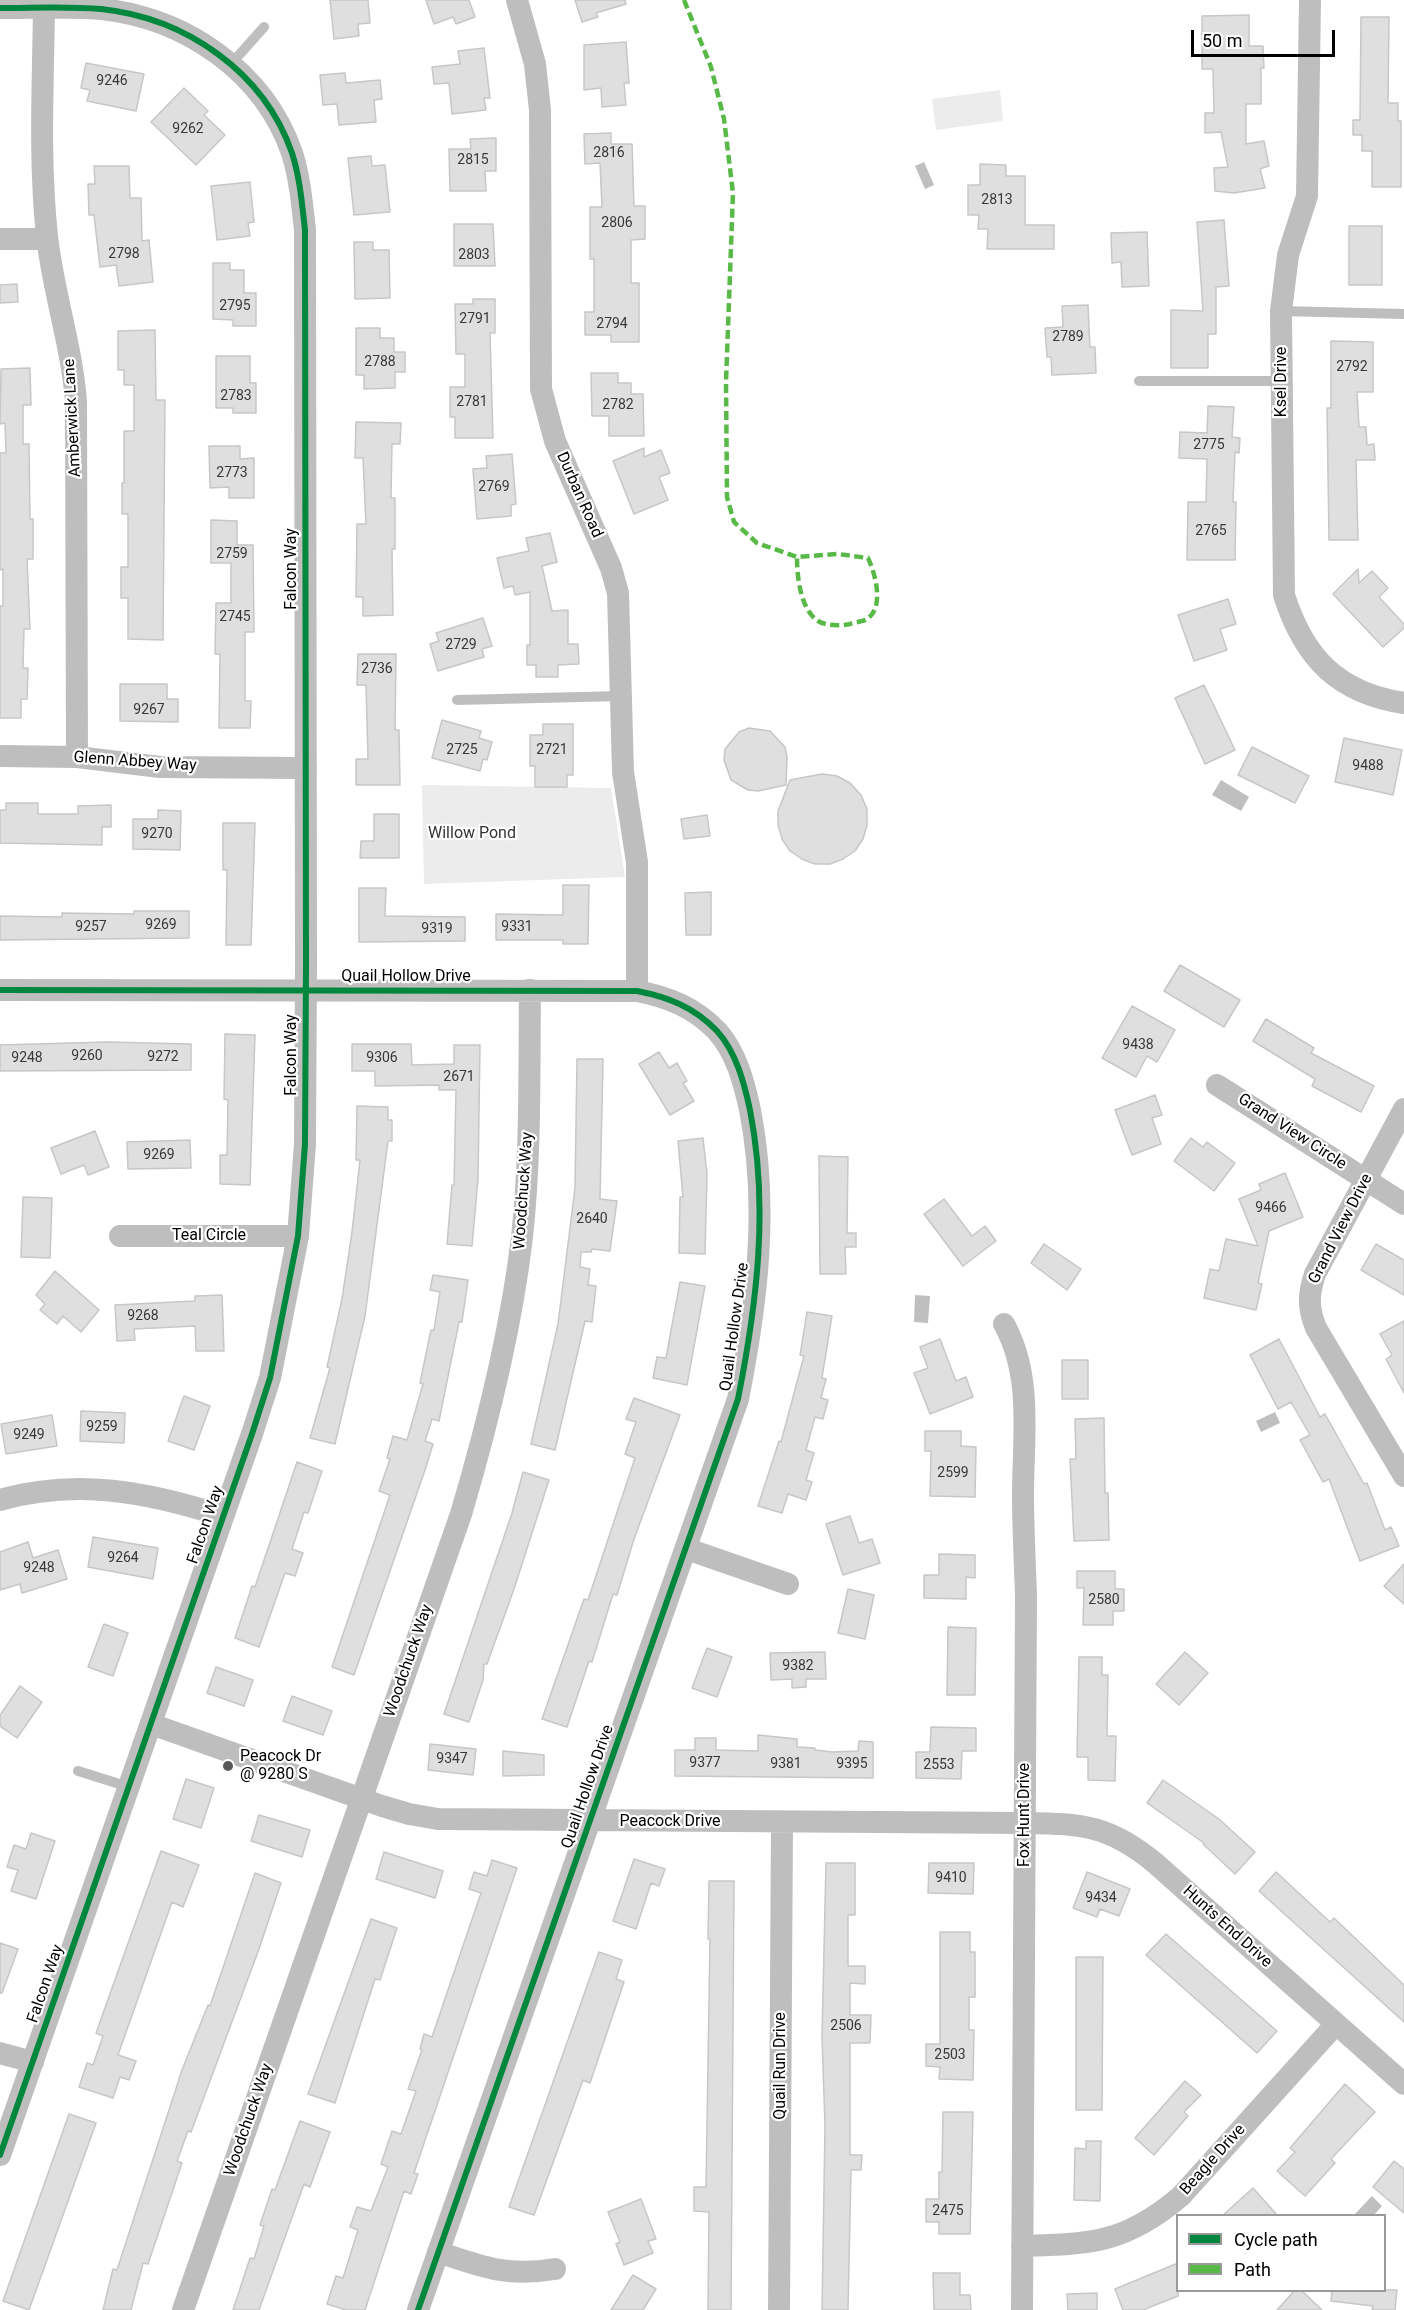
<!DOCTYPE html>
<style>
body{margin:0}
#map{position:relative;width:1404px;height:2310px;overflow:hidden;background:#fff;font-family:Roboto,sans-serif}
canvas{display:block}
.legend{position:absolute;left:1176px;top:2214px;width:210px;height:78px;box-sizing:border-box;background:#fff;border:2px solid #999;margin:0;padding:8px 10px;list-style:none;font-size:18px;color:#000}
.legend li{display:flex;align-items:center;gap:12px;height:30px}
.legend b{width:30px;border:2px solid #999}
.scale{position:absolute;left:1191px;top:30px;width:144px;height:27px;box-sizing:border-box;border:3px solid #000;border-top:0;padding-left:8px;font-size:18px;line-height:21px;white-space:nowrap;color:#000;-webkit-text-stroke:4px #fff;paint-order:stroke}
</style>
<div id="map">
<canvas width="1404" height="2310"></canvas>
<ul class="legend">
<li><b style="height:8px;background:#00873e"></b>Cycle path</li>
<li><b style="height:8px;background:#58b947"></b>Path</li>
</ul>
<div class="scale">50 m</div>
</div>
<script>
const c = document.querySelector('canvas').getContext('2d');
c.lineJoin = 'round';
function paint(path, color) {
  c.fillStyle = color;
  c.fill(path, 'evenodd');
}
function strokePath(path, color, width, dash) {
  c.strokeStyle = color;
  c.lineWidth = width;
  c.lineCap = dash ? 'butt' : 'round';
  c.setLineDash(dash || []);
  c.stroke(path);
}
function label(font, color, halo, rows, align = 'center') {
  c.font = font + ' Roboto,sans-serif';
  c.lineWidth = 4.5;
  c.setLineDash([]);
  c.textBaseline = 'middle';
  c.strokeStyle = halo;
  c.fillStyle = color;
  for (const [text, x, y, turn = 0] of rows) {
    c.save();
    c.translate(x, y);
    c.rotate((+turn || 0) * Math.PI / 180);
    c.textAlign = isNaN(turn) ? turn : align;
    if (halo) c.strokeText(text, 0, 0);
    c.fillText(text, 0, 0);
    c.restore();
  }
}
paint(new Path2D(`
 M1000 90 1003 121 936 130 932 99Z
 M422 785 611 788 625 877 424 884Z`), '#ececec');
paint(new Path2D(`
 M924 162 934 185 925 189 915 166Z
 M1221 780 1249 797 1241 811 1212 795Z
 M915 1295 930 1296 928 1323 914 1322Z
 M1275 1412 1280 1423 1261 1432 1256 1421Z
 M1372 2196 1382 2206 1374 2215H1354Z`), '#bfbfbf');
const building = new Path2D(`
 M330 0H368L370 23 358 24 359 36 334 39Z
 M426 0H469L475 17 456 24 453 17 434 24Z
 M575 0H625L626 4 596 13 598 17 582 22Z
 M1249 15V46H1263L1264 68H1261V104H1246V144L1264 141 1269 166 1260 169 1265 188 1234 193 1215 191 1214 168 1228 167 1221 132 1205 133V113H1214L1213 69H1202V16Z
 M1361 17H1389L1388 103H1398V121H1401V187H1372V151H1362V135H1353V120H1360Z
 M626 42 629 83H624L626 105 602 107 601 88 584 90V45Z
 M484 48 490 98H484L486 110 452 114 449 83 434 84 432 67 460 64 458 51Z
 M86 63 144 74 136 111 87 101 90 90 81 88Z
 M345 73 346 83 380 80 382 99 374 100 376 122 339 125 337 104 323 105 320 75Z
 M184 88 208 111 204 115 225 135 196 165 151 122Z
 M611 133V144H632L634 206H645V239L631 240V283H639V342H611V335H585V312H594V259H590V207H602L600 163 585 164 584 134Z
 M496 138V171H485L486 191H450L449 149H471L470 139Z
 M371 156 372 166 385 165 390 212 354 215 348 158Z
 M980 164 1006 165V176H1025V225H1054V249H987L988 229H978L979 215H968V185H980Z
 M94 166H129L130 198H141L142 241 149 240 153 282 119 286 116 265 100 267 94 215H89L88 184H95Z
 M250 182 254 222 248 223 250 236 217 240 211 186Z
 M1224 220 1229 286 1216 287V334H1208V368H1171V310L1203 311 1197 222Z
 M454 224H493L495 266H454Z
 M1349 226H1382V285H1349Z
 M1147 232 1149 286 1122 287 1121 262 1112 263 1111 233Z
 M354 242H373V250H389L390 298 355 299Z
 M213 263H230V270H244V293H256V326H233V320L213 319Z
 M17 284 18 302 0 303V285Z
 M473 299H495V333H490L493 438H455V417H450V387H465V354H456L455 304H473Z
 M1088 305 1090 347H1095L1096 373 1052 375 1051 357H1047L1045 328 1063 327 1062 306Z
 M356 328H380V338H394V352H405V372H395V388L364 389V375H356Z
 M155 330 156 400H165L163 640 128 639V598H121V567H128V514H122V483H124V431H134V385H124V370H118V331Z
 M1331 341 1373 342V392H1357L1359 427H1366L1367 445 1374 444 1375 460H1356L1358 540H1329L1327 408H1331Z
 M216 356H250V383H256V413H233V408H216Z
 M30 368 31 405H23V444H29L30 519H33V559H27L30 629H24L23 668H28L27 699H21V718H0V606H3V569L0 570V453H6L5 423 0 424 1 369Z
 M591 373H618V383H631V394H643L644 436H609V416H592Z
 M1208 406 1234 407 1232 437 1240 438 1239 453 1235 452 1233 502H1236L1235 560H1187L1188 502H1206L1207 459 1179 458 1180 432 1207 433Z
 M356 422 401 423 400 444H392L391 498H395V549H392L393 615 363 616V597H356L357 524H366L363 458H355Z
 M209 446H240V459L254 458V498H229V487L210 488Z
 M644 448V457L661 450 670 473 659 477 668 500 634 514 613 461Z
 M512 454 516 504 511 505V516L477 519 473 469 487 468 486 456Z
 M211 520 237 521V545H253L254 632H245V701H251L250 728H219L220 654H215L216 603H231V563H211Z
 M550 533 557 562 542 566 552 611 568 610V644H578L579 664 558 665V677H536V665H527V645H530V592L515 595 513 586 504 588 497 558 529 551 526 538Z
 M1358 569 1359 583 1372 571 1388 588 1379 597 1404 624V628L1383 647 1333 594Z
 M1228 599 1236 624 1220 629 1227 650 1194 661 1178 615Z
 M483 618 492 646 482 649 484 657 438 671 430 644 439 641 436 633Z
 M358 654H396L395 730H399L400 785H356V759H368L366 685H357Z
 M120 684H167V699H178V722L120 721Z
 M1204 685 1235 750 1205 764 1175 698Z
 M442 720 481 731 479 738 492 742 487 760 483 759 480 771 432 758Z
 M543 724H573V775H567V787H535V766H530V735H543Z
 M749 728 770 731 785 747 787 757 786 785 758 791 748 790 731 780 724 760 725 749 739 732Z
 M1344 738 1402 750 1393 795 1335 782Z
 M1252 747 1309 776 1295 803 1238 775Z
 M822 774 837 776 850 783 861 795 867 809V825L863 839 855 851 843 859 830 864H815L802 859 790 851 782 839 778 825V811L790 780Z
 M6 803H38V814H78V806L111 805V827H102V845L0 843V810H6Z
 M158 810 181 811 180 850 133 849V819H158Z
 M374 814H399V858H360L361 841H374Z
 M707 815 710 836 684 839 681 819Z
 M223 823H255L251 945H226L227 870H223Z
 M563 885H589L588 944H563V940H496V914L563 915Z
 M359 888H386L385 916 465 917V941L359 942Z
 M711 892V935H686L685 893Z
 M134 911H189V938L0 940V916L62 917V913L134 914Z
 M1180 965 1240 1000 1224 1027 1164 991Z
 M1132 1006 1175 1030 1157 1062 1147 1056 1136 1077 1102 1058Z
 M1266 1019 1314 1048 1311 1053 1374 1086 1361 1112 1312 1086 1315 1079 1253 1041Z
 M225 1034 255 1035 250 1185 220 1184V1155H227L228 1100 224 1099Z
 M108 1042 191 1044V1070L0 1071V1045Z
 M352 1044H411L412 1065 454 1064V1045H480L478 1179 472 1246 447 1244 452 1185H454L456 1090H439V1085L375 1086V1071H352Z
 M659 1052 669 1068 677 1063 687 1081 683 1083 694 1101 670 1115 639 1064Z
 M577 1059H603L600 1199 617 1201 610 1251 592 1249 591 1252H581L580 1267 590 1269 588 1285 596 1286 592 1322 585 1321 555 1450 531 1444 558 1324 575 1188Z
 M1155 1095 1162 1115 1152 1118 1161 1144 1132 1155 1115 1110Z
 M357 1106 388 1107V1120H392V1141H388L365 1316 335 1444 310 1438 330 1368 327 1367 342 1299 352 1232 360 1160H356Z
 M95 1131 109 1167 88 1175 84 1165 61 1174 51 1148Z
 M703 1138 707 1174 705 1254 679 1253 680 1197H683L678 1141Z
 M1191 1138 1203 1147 1207 1142 1235 1163 1214 1191 1174 1161Z
 M190 1140 191 1168 128 1169 127 1142Z
 M819 1156 848 1157 847 1233H856V1247H845L846 1274H820Z
 M1285 1173 1303 1217 1269 1231 1258 1283 1262 1284 1256 1310 1204 1298 1210 1269 1219 1271 1226 1239 1258 1246 1239 1199 1261 1190 1259 1184Z
 M23 1197 52 1198 50 1258 21 1257Z
 M944 1199 972 1236 985 1226 996 1241 963 1266 924 1214Z
 M1044 1244 1081 1269 1067 1290 1031 1263Z
 M1376 1244 1404 1260V1295L1361 1270Z
 M55 1271 99 1310 81 1332 63 1316 57 1324 40 1310 45 1304 36 1295Z
 M433 1275 468 1280 462 1322H459L439 1421 432 1419 425 1441 433 1444 426 1467 354 1675 332 1667 390 1495 379 1491 390 1459 387 1458 393 1436 407 1440 423 1384 420 1383 431 1330H434L440 1292 430 1290Z
 M680 1282 705 1286 687 1385 653 1378 657 1357 666 1358Z
 M222 1295 224 1351H196L195 1326 134 1329 135 1340 117 1341 115 1305 195 1301V1296Z
 M807 1312 832 1316 822 1378 826 1379 821 1398 828 1400 823 1419 815 1417 806 1450 814 1453 806 1480 812 1482 806 1500 788 1494 782 1513 758 1506 779 1441 781 1442 804 1356 800 1355Z
 M1404 1321V1393L1386 1359 1392 1355 1380 1334Z
 M940 1339 956 1381 966 1377 973 1397 930 1414 914 1373 928 1368 920 1347Z
 M1279 1339 1320 1417 1325 1414 1364 1484 1367 1483 1385 1530 1391 1527 1399 1546 1360 1561 1329 1479 1323 1482 1300 1440 1310 1435 1291 1402 1278 1409 1250 1355Z
 M1062 1360H1088V1399H1062Z
 M184 1396 210 1406 194 1450 168 1441Z
 M634 1398 680 1415 634 1539 617 1595 613 1594 592 1662 589 1661 567 1727 542 1719 584 1599 588 1600 635 1458 625 1454 636 1422 626 1419Z
 M81 1411 125 1413 124 1443 80 1441Z
 M52 1415 57 1446 6 1454 1 1424Z
 M1104 1418 1105 1493H1108L1109 1540 1074 1541 1070 1459H1076L1075 1419Z
 M925 1431H961V1446L976 1447 975 1497 930 1496 931 1451H925Z
 M297 1462 322 1471 308 1513 304 1512 292 1549 303 1553 295 1576 285 1573 259 1647 235 1638 252 1586 255 1587Z
 M523 1472 549 1480 514 1589 487 1664H484L483 1680 469 1722 444 1714 512 1513Z
 M850 1516 859 1543 872 1539 880 1563 843 1575 826 1524Z
 M93 1537 158 1548 153 1579 88 1567Z
 M28 1542 33 1558 58 1550 67 1579 22 1593 20 1584 0 1590V1552Z
 M939 1554 975 1555V1578L966 1577V1599L924 1598V1575H939Z
 M1404 1564V1604L1384 1586Z
 M1077 1571H1115V1589H1124V1611H1113V1625H1083L1084 1588H1077Z
 M848 1589 874 1595 865 1639 838 1633Z
 M104 1624 128 1633 113 1676 88 1667Z
 M948 1627 976 1628 975 1695H947Z
 M707 1648 732 1657 717 1697 692 1688Z
 M825 1652 826 1679H806V1687L792 1688V1679L771 1680 770 1653Z
 M1185 1652 1208 1673 1179 1705 1156 1684Z
 M1079 1657H1102V1675H1108L1107 1736H1116L1115 1781 1088 1780V1757H1077Z
 M216 1667 253 1680 244 1706 207 1693Z
 M20 1686 42 1702 17 1738 0 1726V1715Z
 M292 1696 332 1711 323 1735 283 1721Z
 M931 1727 976 1728V1751H962L961 1779 916 1778V1752H930Z
 M758 1735 797 1739V1747L815 1748V1750L833 1752 858 1751 859 1741 873 1742V1778L675 1776V1750H695V1738H716V1750L758 1751Z
 M430 1744 476 1749 473 1775 428 1770Z
 M503 1751 544 1755V1775L503 1776Z
 M186 1779 214 1788 201 1828 173 1819Z
 M1163 1780 1219 1819 1255 1852 1235 1874 1203 1844 1204 1843 1147 1803Z
 M259 1815 310 1830 302 1857 251 1841Z
 M31 1833 55 1841 36 1899 11 1891 18 1870 7 1867 14 1845 26 1849Z
 M161 1851 199 1865 183 1907 172 1902 118 2055 136 2061 129 2080 120 2077 113 2098 79 2087 87 2063 93 2065 103 2036 96 2033Z
 M384 1852 443 1871 435 1898 376 1879Z
 M634 1859 665 1869 659 1886 651 1883 636 1929 613 1921Z
 M492 1860 517 1868 414 2173 418 2174 411 2194 404 2191 365 2310H346L327 2304 336 2276 343 2278 358 2230 350 2227 357 2207 371 2211 388 2167 381 2164 392 2131 401 2134 416 2091 408 2089 422 2050 420 2049 424 2034 432 2037 481 1893 469 1889 474 1872 487 1876Z
 M826 1863H855V1915H848V1966H865V1984L850 1983V2015H871L870 2043H850V2155H862L861 2170H851L848 2310H822L825 2126 822 2036Z
 M929 1863H974L973 1894 928 1893Z
 M1087 1872 1130 1889 1119 1916 1100 1909 1097 1917 1073 1908Z
 M1276 1872 1330 1922 1334 1918 1404 1985V2022L1259 1891Z
 M255 1873 281 1883 259 1949 191 2132 188 2131 177 2161 182 2163 148 2264 143 2263 131 2310H103L113 2269 117 2270 182 2070 208 2005 210 2006Z
 M709 1881H734L731 2310H708L709 2212 694 2211V2187H706L710 1939H708Z
 M371 1919 397 1928 380 1980 375 1979 335 2103 308 2094Z
 M940 1932H970V1952H975V1997H969V2030H974L973 2080 939 2079 940 2067 926 2066V2044H940Z
 M1166 1934 1277 2031 1257 2053 1146 1955Z
 M0 1943 18 1949 2 1993H0Z
 M599 1952 622 1960 616 1979 624 1982 590 2083 583 2080 534 2215 509 2207Z
 M1076 1957H1103L1102 2110H1076Z
 M1185 2081 1201 2095 1184 2112 1188 2116 1154 2155 1135 2138Z
 M1345 2084 1375 2112 1331 2159 1335 2163 1305 2196 1277 2171 1295 2152 1290 2148Z
 M943 2112H973L970 2234H939V2222H926V2199H939V2172H942Z
 M69 2114 96 2123 29 2310 3 2301Z
 M300 2121 330 2132 310 2187 304 2184 259 2310H233L250 2258 254 2259 264 2226 260 2225 272 2189 275 2190Z
 M1086 2141H1101L1100 2201 1074 2200 1075 2148 1086 2149Z
 M1394 2161 1404 2169V2213L1373 2187Z
 M1253 2188 1278 2216H1222Z
 M641 2199 656 2239 648 2241 653 2253 624 2265 616 2244 620 2242 608 2212Z
 M1178 2263V2296L1143 2310H1123L1115 2289Z
 M933 2273H960V2295H970L971 2310H934Z
 M633 2275 656 2289 643 2310H611Z
 M1295 2290H1301L1322 2310H1277Z
 M1332 2290H1397L1395 2310H1372L1373 2306 1331 2301Z
 M1097 2293V2310H1068L1067 2294Z`);
paint(building, '#dfdfdf');
strokePath(building, '#c7c7c7', 1.5);
strokePath(new Path2D(`
 M232 63 264 27
 M1281 311 1404 314
 M1139 381H1282
 M457 700 622 696
 M78 1771 129 1787`), '#bebebe', 10);
strokePath(new Path2D(`
 M517 0 535 64 540 110 541 389 555 441 611 568 618 593 623 772 637 862V991
 M1310 0 1307 196 1288 255 1281 311 1284 595C1304 658 1338 693 1404 703
 M0 8C33 8 68 6 101 9 186 18 264 72 292 153 300 178 302 204 305 230L306 966 305 1144 298 1236 270 1378 252 1434 0 2155
 M44 8C43 84 39 161 47 236 53 292 72 346 76 402L77 757
 M0 239H47
 M0 756 77 757 160 767 306 768
 M0 990 637 991C668 997 694 1007 717 1031 736 1052 744 1082 750 1110 769 1207 757 1303 738 1399L418 2310
 M1217 1085 1404 1204
 M1404 1109 1315 1274C1308 1295 1308 1308 1316 1328L1404 1476
 M120 1236H298
 M1004 1324C1033 1376 1023 1438 1023 1495 1023 1529 1025 1563 1026 1597L1022 2310
 M0 1500C77 1478 148 1492 223 1516
 M687 1549 788 1584
 M151 1724 382 1806 409 1814 438 1819 1025 1823C1083 1824 1109 1825 1155 1863L1404 2084
 M0 2053 33 2062
 M1022 2246C1092 2244 1126 2243 1181 2196L1336 2024
 M438 2252C482 2267 507 2277 555 2269
 M183 2310 461 1514C488 1423 511 1331 522 1237 531 1155 529 1072 530 990
 M779 2310 782 1823`), '#bebebe', 22);
strokePath(new Path2D(`
 M684 0 711 67 724 119 733 193 726 382 727 497 734 522 757 543 797 557 838 554 868 558C875 573 885 607 867 619 863 622 855 622 850 624 841 626 826 626 818 621 800 609 797 576 797 557`), '#58b947', 4.5, [9, 4.5]);
strokePath(new Path2D(`
 M0 8C33 8 68 6 101 9 186 18 264 72 292 153 300 178 302 204 305 230L306 966 305 1144 298 1236 270 1378 252 1434 0 2155
 M0 990 637 991C668 997 694 1007 717 1031 736 1052 744 1082 750 1110 769 1207 757 1303 738 1399L418 2310`), '#00873e', 6);
for (const [x, y, r, color] of [
 [228,1766,6,"#595959"]
]) {
  const dot = new Path2D();
  dot.arc(x, y, r, 0, 2 * Math.PI);
  c.fillStyle = color;
  c.fill(dot);
  strokePath(dot, '#fff', 2);
}
label('14px', '#383838', null, [
 ["9246",112,81],
 ["9262",188,129],
 ["2816",609,153],
 ["2815",473,160],
 ["2813",997,200],
 ["2806",617,223],
 ["2798",124,254],
 ["2803",474,255],
 ["2795",235,306],
 ["2791",475,319],
 ["2794",612,324],
 ["2789",1068,337],
 ["2788",380,362],
 ["2792",1352,367],
 ["2783",236,396],
 ["2781",472,402],
 ["2782",618,405],
 ["2775",1209,445],
 ["2773",232,473],
 ["2769",494,487],
 ["2765",1211,531],
 ["2759",232,554],
 ["2745",235,617],
 ["2729",461,645],
 ["2736",377,669],
 ["9267",149,710],
 ["2725",462,750],
 ["2721",552,750],
 ["9488",1368,766],
 ["9270",157,834],
 ["9269",161,925],
 ["9257",91,927],
 ["9331",517,927],
 ["9319",437,929],
 ["9438",1138,1045],
 ["9260",87,1056],
 ["9272",163,1057],
 ["9248",27,1058],
 ["9306",382,1058],
 ["2671",459,1077],
 ["9269",159,1155],
 ["9466",1271,1208],
 ["2640",592,1219],
 ["9268",143,1316],
 ["9259",102,1427],
 ["9249",29,1435],
 ["2599",953,1473],
 ["9264",123,1558],
 ["9248",39,1568],
 ["2580",1104,1600],
 ["9382",798,1666],
 ["9347",452,1759],
 ["9377",705,1763],
 ["9381",786,1764],
 ["9395",852,1764],
 ["2553",939,1765],
 ["9410",951,1878],
 ["9434",1101,1898],
 ["2506",846,2026],
 ["2503",950,2055],
 ["2475",948,2211]
]);
label('16px', '#000', '#fff', [
 ["Ksel Drive",1282,382,-90],
 ["Amberwick Lane",73,418,-93],
 ["Durban Road",579,495,66],
 ["Falcon Way",292,569,-90],
 ["Glenn Abbey Way",135,762,4],
 ["Quail Hollow Drive",406,977],
 ["Falcon Way",292,1055,-90],
 ["Grand View Circle",1292,1132,33],
 ["Woodchuck Way",524,1191,-86],
 ["Grand View Drive",1341,1229,-63],
 ["Teal Circle",209,1236],
 ["Quail Hollow Drive",735,1327,-82],
 ["Falcon Way",206,1525,-71],
 ["Woodchuck Way",409,1661,-71],
 ["Quail Hollow Drive",588,1787,-71],
 ["Fox Hunt Drive",1025,1815,-90],
 ["Peacock Drive",670,1822],
 ["Hunts End Drive",1227,1927,42],
 ["Falcon Way",46,1984,-71],
 ["Quail Run Drive",781,2066,-90],
 ["Woodchuck Way",249,2120,-71],
 ["Beagle Drive",1213,2160,-48]
]);
label('16px', '#333', '#fff', [
 ["Willow Pond",472,834]
]);
label('16px', '#000', '#fff', [
 ["Peacock Dr",240,1757],
 ["@ 9280 S",240,1775]
], 'left');
</script>
